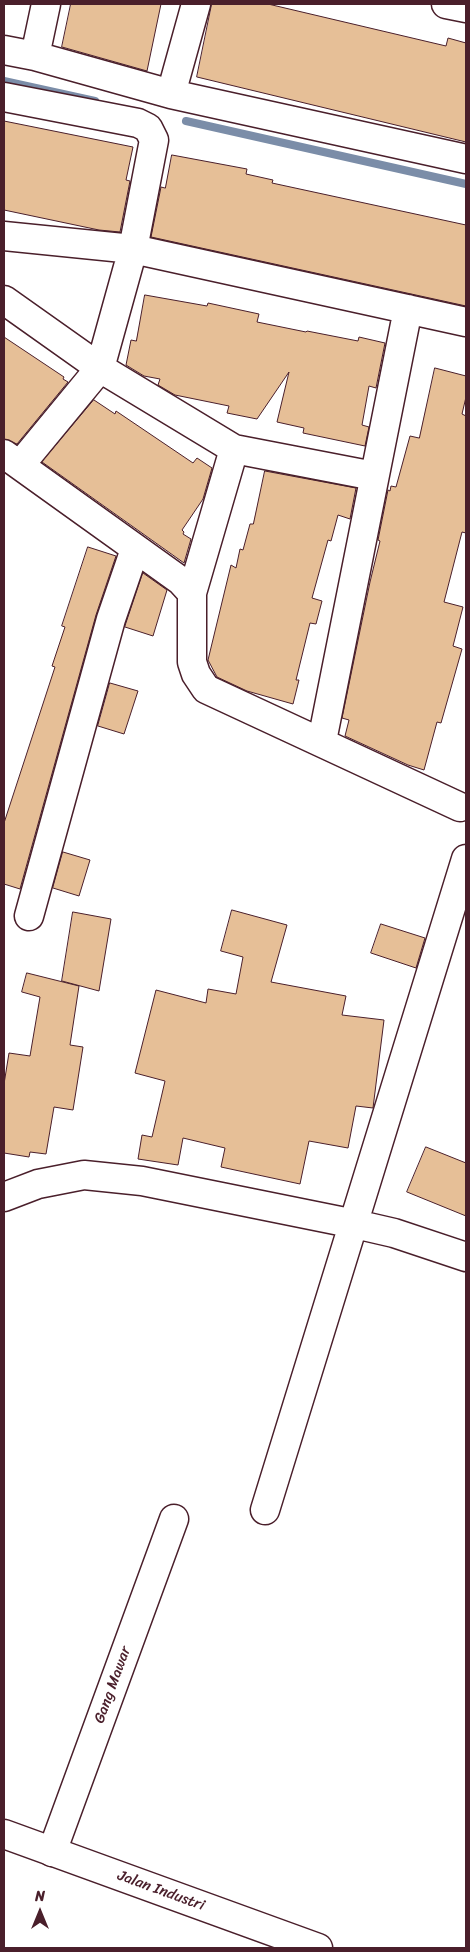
<!DOCTYPE html>
<style>
body{margin:0}
#map{position:relative;width:470px;height:1952px;overflow:hidden;background:#fff;font-family:Sriracha,sans-serif}
canvas{display:block}
.frame{position:absolute;inset:0;border:5px solid #4a1f2b;pointer-events:none}
.north{position:absolute;left:15px;top:1887px;width:50px;height:50px;-webkit-text-stroke:4px #fff;paint-order:stroke;rotate:0deg;font-size:14px;font-weight:700;line-height:20px;text-align:center;color:#4a1f2b}
.north::after{content:'';display:block;margin:auto;width:18px;height:22px;background:#4a1f2b;clip-path:polygon(50% 0,100% 100%,50% 72%,0 100%)}
</style>
<div id="map">
<canvas width="470" height="1952"></canvas>
<div class="frame"></div>
<div class="north">N</div>
</div>
<script>
const c = document.querySelector('canvas').getContext('2d');
c.lineJoin = 'round';
function strokePath(path, color, width, dash) {
  c.strokeStyle = color;
  c.lineWidth = width;
  c.lineCap = dash ? 'butt' : 'round';
  c.setLineDash(dash || []);
  c.stroke(path);
}
function paint(path, color) {
  c.fillStyle = color;
  c.fill(path, 'evenodd');
}
function label(font, color, halo, rows, align = 'center') {
  c.font = font + ' Sriracha,sans-serif';
  c.lineWidth = 5;
  c.setLineDash([]);
  c.textBaseline = 'middle';
  c.strokeStyle = halo;
  c.fillStyle = color;
  for (const [text, x, y, turn = 0] of rows) {
    c.save();
    c.translate(x, y);
    c.rotate((+turn || 0) * Math.PI / 180);
    c.textAlign = isNaN(turn) ? turn : align;
    if (halo) c.strokeText(text, 0, 0);
    c.fillText(text, 0, 0);
    c.restore();
  }
}
strokePath(new Path2D(`
 M4 81 95 101
 M186 121 466 184`), '#7b8da8', 8);
const building = new Path2D(`
 M71 4H161L147 71 62 47Z
 M212 4H268L446 46 448 38 466 43V142L197 77Z
 M4 121 133 147 126 180 130 181 120 232 99 230 4 210Z
 M172 155 247 169 246 174 273 180 272 183 466 225V306L151 237 161 187 165 188Z
 M145 295 207 306 208 303 259 314 257 322 306 332 307 331 358 341 359 337 385 343 376 388 369 386 362 425 369 427 365 446 303 433 304 428 277 422 289 372 257 419 227 413 229 406 175 395 158 385 160 379 144 376 126 365 131 340 136 341Z
 M4 337 64 377 63 379 68 382 17 444 4 439Z
 M435 368 466 376V397L462 414 466 416V533L462 532 444 602 463 607 453 646 462 649 441 723 437 722 424 770 408 765 345 736 349 720 342 718 370 582 380 541 378 540 388 490 390 491 391 486 396 487 410 436 419 438Z
 M94 400 115 414 116 411 193 463 197 458 212 468 203 499 182 530 184 532 183 534 191 539 184 563 42 462Z
 M265 471 356 488 350 519 338 515 331 541 328 540 312 598 322 601 316 624 310 623 296 680H299L293 704 247 691 217 677 208 660 231 565 236 568 240 549 243 550 250 524H253Z
 M88 547 116 556 96 615 20 889 4 884V823L55 667 52 666 65 627 62 626Z
 M143 573 167 590 153 636 125 627Z
 M110 683 138 691 124 734 98 726Z
 M63 852 90 860 79 896 53 888Z
 M232 910 287 925 271 982 346 996 342 1015 384 1020 373 1108 356 1106 348 1148 309 1141 300 1184 221 1167 225 1148 183 1138 178 1165 138 1159 142 1135 152 1137 165 1081 135 1073 156 990 206 1003 208 989 236 994 243 957 221 951Z
 M73 912 111 919 99 991 62 981Z
 M381 924 425 938 416 968 371 953Z
 M27 973 79 986 70 1045 83 1047 73 1110 54 1107 46 1154 30 1152 29 1157 4 1153V1084L9 1053 30 1056 40 997 22 992Z
 M426 1147 466 1163V1216L407 1192Z`);
paint(building, '#e6bf97');
strokePath(building, '#4a1f2b', 1);
const minor = new Path2D(`
 M446 4 466 8
 M4 50 35 56 171 94 466 159
 M35 56 46 4
 M171 94 196 4
 M4 97 138 123 148 128 154 140 133 249 100 368 20 465
 M4 236 133 249 466 322
 M4 300 100 368 234 449 374 476
 M4 454 181 581 192 593V662L196 674 206 689 460 807
 M192 593 234 449
 M322 741 408 309
 M29 916 111 619 135 549
 M4 1197 38 1184 84 1175 142 1181 355 1224 394 1233 466 1257
 M265 1510 466 859
 M52 1852 174 1519`);
const tertiary = new Path2D(`
 M4 1834 318 1948`);
strokePath(minor, '#4a1f2b', 31);
strokePath(tertiary, '#4a1f2b', 31);
strokePath(minor, '#fff', 28);
strokePath(tertiary, '#fff', 28);
label('15px', '#4a1f2b', '#fff', [
 ["Gang Mawar",113,1685,-70],
 ["Jalan Industri",161,1891,20]
]);
</script>
